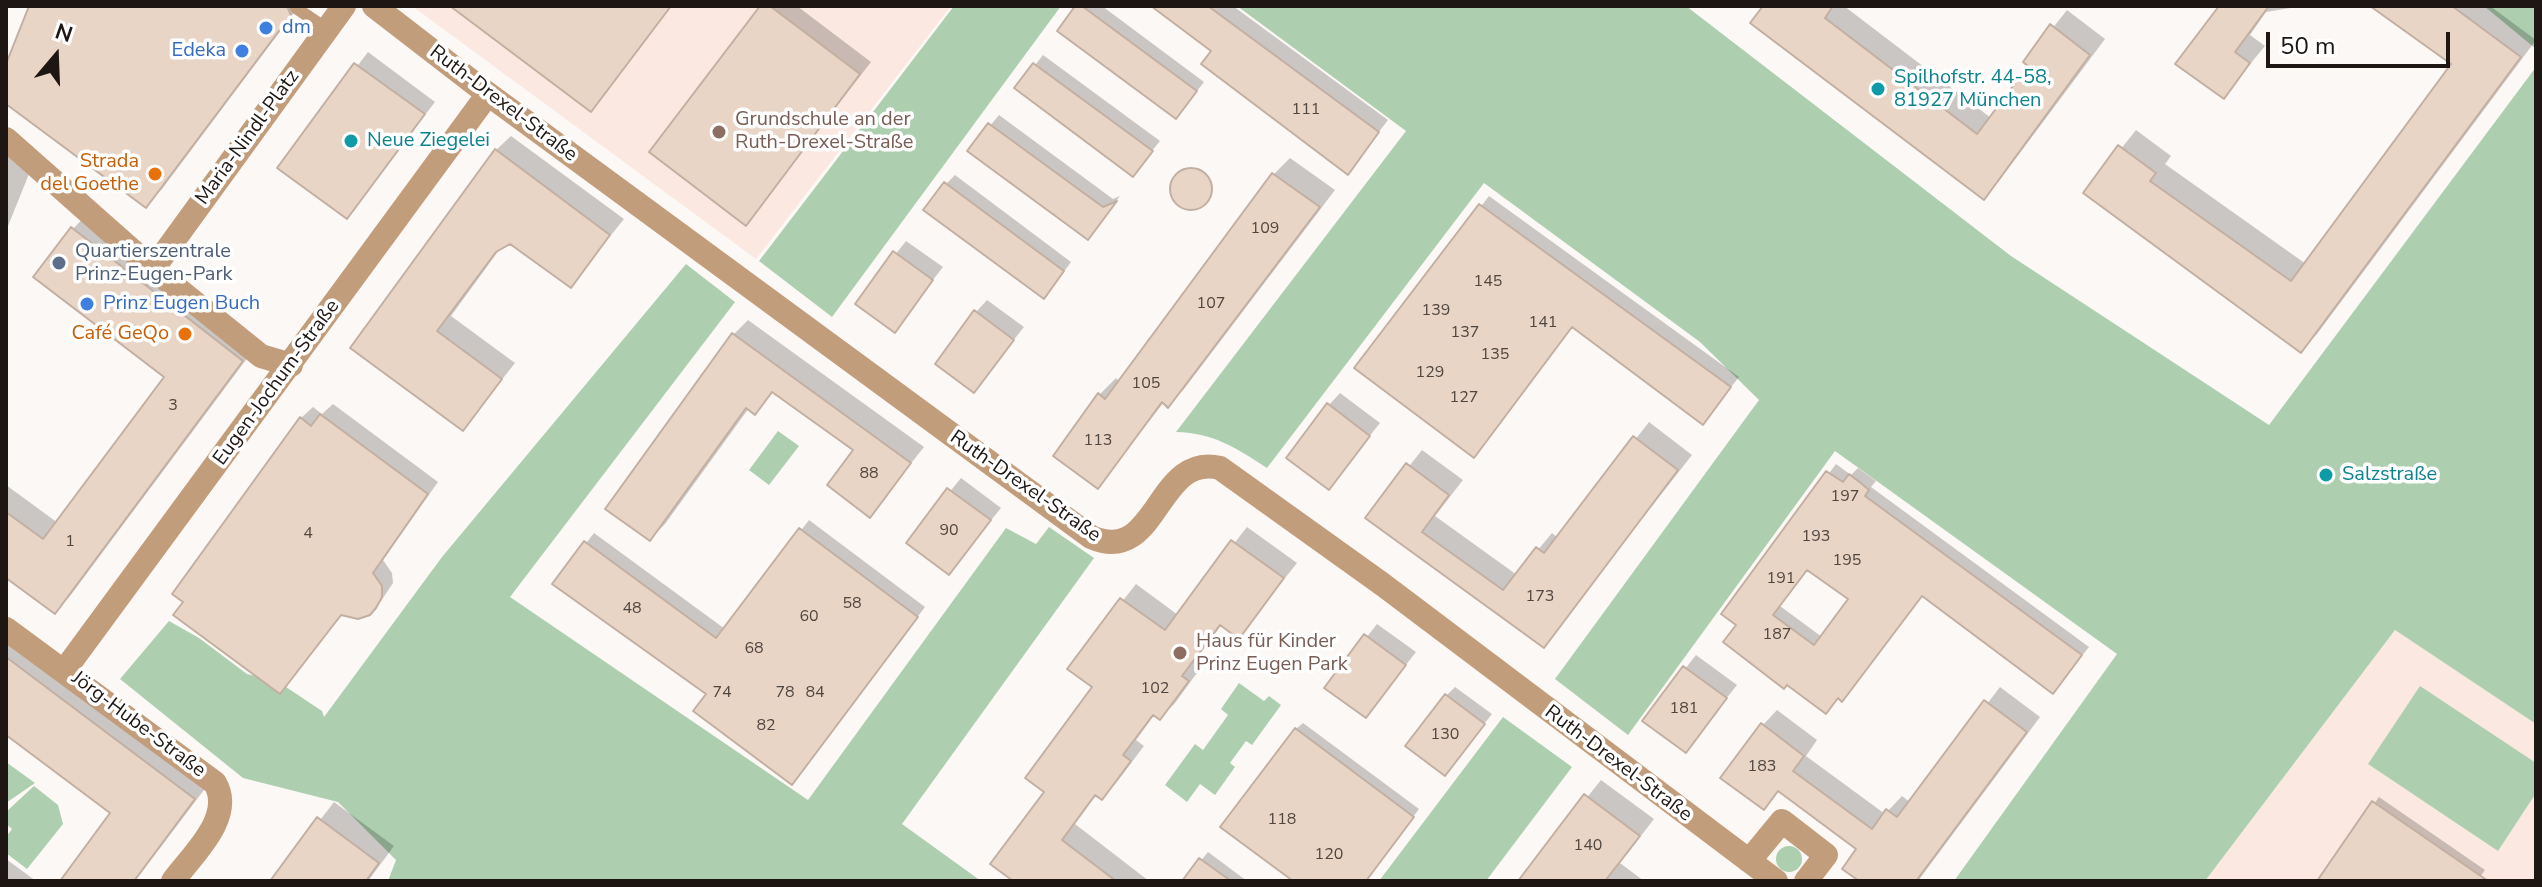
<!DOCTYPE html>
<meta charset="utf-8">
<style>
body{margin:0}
#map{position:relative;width:2542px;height:887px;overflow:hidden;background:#fcf8f5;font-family:"Nunito Sans",sans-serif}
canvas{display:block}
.frame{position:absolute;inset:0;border:8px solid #1e1613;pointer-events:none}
.north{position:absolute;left:16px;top:16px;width:80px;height:80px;-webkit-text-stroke:6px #fff;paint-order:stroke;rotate:19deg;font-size:22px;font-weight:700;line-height:32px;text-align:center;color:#1e1613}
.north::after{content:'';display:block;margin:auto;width:28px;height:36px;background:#1e1613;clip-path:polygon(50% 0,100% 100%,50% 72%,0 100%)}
.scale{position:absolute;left:2266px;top:32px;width:184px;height:36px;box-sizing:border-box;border:4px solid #1e1613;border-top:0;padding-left:10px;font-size:24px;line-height:28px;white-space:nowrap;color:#1e1613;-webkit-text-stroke:6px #fff;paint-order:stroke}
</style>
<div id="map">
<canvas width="2542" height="887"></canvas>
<div class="frame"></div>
<div class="north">N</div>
<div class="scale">50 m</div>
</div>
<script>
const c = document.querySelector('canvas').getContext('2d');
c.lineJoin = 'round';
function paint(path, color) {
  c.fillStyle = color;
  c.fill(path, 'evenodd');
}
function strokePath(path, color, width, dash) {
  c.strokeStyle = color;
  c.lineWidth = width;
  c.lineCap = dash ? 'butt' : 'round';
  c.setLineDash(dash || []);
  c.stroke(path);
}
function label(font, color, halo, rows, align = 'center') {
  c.font = font + ' "Nunito Sans",sans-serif';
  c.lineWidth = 7;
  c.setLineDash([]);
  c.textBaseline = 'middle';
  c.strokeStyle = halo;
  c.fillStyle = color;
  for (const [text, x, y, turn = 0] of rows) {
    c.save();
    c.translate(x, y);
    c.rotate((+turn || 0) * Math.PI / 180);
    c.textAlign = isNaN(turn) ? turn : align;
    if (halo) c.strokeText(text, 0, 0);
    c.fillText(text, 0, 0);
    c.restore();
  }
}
paint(new Path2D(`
 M412 6H951L756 259Z
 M2395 630 2536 724V881H2205Z`), '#fbe8e0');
paint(new Path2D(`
 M954 6H1061L832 317 759 261Z
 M1237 6H1686L2011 256 2269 425 2536 67V724L2395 630 2205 881H1954L2117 654 1835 451 1628 735 1555 679 1759 400 1700 342 1484 183 1267 468C1236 448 1214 433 1176 432L1406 131Z
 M2484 6H2536V49Z
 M686 264 735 302 510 597 808 800 1006 528 1036 544 1049 527 1094 558 902 824 981 881H388L396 860 338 802 243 778 120 679 169 621 199 638 247 674 277 681 322 711 324 717 442 557Z
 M778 431 799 446 769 485 749 470Z
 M1239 683 1264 701 1269 696 1281 705 1252 745 1246 741 1230 763 1235 767 1215 795 1200 784 1187 802 1165 785 1195 744 1203 750 1228 715 1221 709Z
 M2420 686 2536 763V793L2498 851 2368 764Z
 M1503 717 1572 767 1486 881H1379Z
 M6 762 35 783 6 803Z
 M34 786 58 805 63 824 27 869 6 853V837L12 829 6 824V812Z
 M1776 859a13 13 0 1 1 26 0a13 13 0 1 1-26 0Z`), '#adcfb0');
paint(new Path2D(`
 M31 6H299L162 189 146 205 6 101V69Z
 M762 6H797L871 62 746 223Z
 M1077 6H1102L1204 82 1184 108Z
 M1155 6H1233L1388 120 1348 172 1214 50Z
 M1766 6H1844L1991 118 2031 66 2026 62 2067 10 2105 39 1999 181 1984 197Z
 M2221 6H2303L2266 12 2250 35 2265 46 2223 97Z
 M2373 6H2490L2536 40 2317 334 2301 350 2086 193 2136 130 2171 156 2165 164 2306 264 2454 64Z
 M368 52 435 102 347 217 280 167Z
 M1043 55 1160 141 1133 174 1017 88Z
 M999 115 1113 199 1120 196 1096 228 970 150Z
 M511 136 624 219 570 286 510 241 502 246 451 316 515 363 463 429 353 348 496 150Z
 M6 151 31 169 6 231Z
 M1290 158 1335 190 1184 389 1168 405 1164 402 1098 487 1099 395 1116 378 1120 382 1274 174Z
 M1174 187a19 19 0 1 1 38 0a19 19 0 1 1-38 0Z
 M955 175 1071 262 1052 288 946 184Z
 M1489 196 1739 377 1703 422 1573 326 1357 367Z
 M88 213 257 345 70 596 55 611 6 576V485L58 523 167 376 73 229Z
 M906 241 943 267 894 330 857 303Z
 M987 300 1024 327 974 390 976 312Z
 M748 320 924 447 870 515 856 449 774 391 755 412 749 408 665 524 650 539 733 335Z
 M1340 393 1380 423 1329 487V405Z
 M333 404 438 482 383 560 392 573 393 583 381 601 368 614H343L280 691 301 418 313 407 322 414Z
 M1649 422 1692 455 1543 645 1368 518 1422 450 1463 480 1435 516 1517 575 1552 533 1558 538Z
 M1836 464 1851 475 1858 468 1876 481 1871 487 2089 647 2053 692 1923 594 1842 700 1724 613ZM1809 568 1851 599 1822 637 1780 606Z
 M961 478 1001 508 949 572 909 542Z
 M809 520 925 607 800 773 709 693 555 583 594 533 725 629Z
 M1247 527 1297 563 1239 636 1222 624 1195 661 1202 666 1175 703 1160 718 1155 714 1136 740 1144 746 1116 783 1102 797 1097 794 1075 824 1149 881H1016L1047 791 1095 686 1070 668 1136 584 1178 615Z
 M1377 624 1416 652 1366 716 1327 688Z
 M6 629 210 782 135 881H62L113 812 6 733Z
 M1696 655 1737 685 1685 750 1645 720Z
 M1455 687 1492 714 1445 773 1447 695Z
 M2000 687 2040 717 1918 881H1862L1859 849 1780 790 1763 807V725L1777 710 1817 740 1806 756 1885 814 1902 796 1911 803Z
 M1303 723 1419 809 1366 881H1296V729Z
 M1601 780 1654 819 1620 863 1644 881H1520Z
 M2379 797 2485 870 2477 881H2319Z
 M334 802 394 846 368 881H273Z
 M1208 852 1247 881H1185Z
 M6 859 36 881H6Z`), '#0003');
const building = new Path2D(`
 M29 6H287L291 15 146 208 6 104V64Z
 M450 6H671L591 112Z
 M760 6H770L860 74 746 226 649 152Z
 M1075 6H1082L1197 91 1176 119 1057 31Z
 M1151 6H1208L1379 132 1348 175 1201 64 1211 51Z
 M1763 6H1833L1825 18 1977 134 2028 66 2023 62 2050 24 2090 55 1984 200 1750 23Z
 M2219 6H2269L2235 52 2250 63 2224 99 2175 64Z
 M2370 6H2452L2521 57 2301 353 2083 193 2118 145 2156 173 2150 181 2291 281 2451 64Z
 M354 63 425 114 347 219 277 168Z
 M1033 63 1153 151 1133 177 1014 88Z
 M988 123 1103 207 1117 201 1088 240 967 151Z
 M495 149 610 235 571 288 510 244 496 252 437 331 502 379 463 431 350 348Z
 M1170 189a21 21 0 1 1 42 0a21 21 0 1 1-42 0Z
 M1272 173 1320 207 1168 408 1162 402 1098 489 1053 456 1098 393 1105 399Z
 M944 182 1064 271 1044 299 923 210Z
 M1479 204 1731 387 1703 425 1572 327 1474 458 1354 368Z
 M71 227 243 361 55 614 6 578V512L43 539 164 377 33 277Z
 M893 251 933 280 895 333 855 304Z
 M974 310 1014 340 974 393 935 364Z
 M732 333 911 463 870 518 827 485 853 450 772 392 755 415 746 408 650 541 605 509Z
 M1327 403 1370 436 1329 490 1286 458Z
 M320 414 428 494 373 573 382 586V597L376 608 370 615 358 619 341 615 280 694 173 615 183 602 172 594 300 417 311 426Z
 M1633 436 1678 470 1544 648 1365 518 1406 463 1449 495 1422 532 1503 590 1536 547 1544 553Z
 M1826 471 1843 482 1849 474 1862 484 1869 490 1865 496 2082 655 2053 694 1922 596 1842 702 1838 698 1826 714 1787 685 1784 689 1723 642 1736 625 1721 614ZM1807 570 1848 599 1814 645 1773 615Z
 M947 488 991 520 949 575 906 543Z
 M799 528 918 617 792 785 693 711 706 694 552 584 584 541 716 638Z
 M1231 540 1284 578 1239 639 1220 625 1182 676 1189 681 1160 720 1153 715 1123 755 1131 761 1102 800 1095 795 1062 840 1116 881H1013L990 864 1044 792 1025 778 1092 687 1067 669 1120 598 1165 630Z
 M1364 634 1406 665 1366 718 1324 688Z
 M6 657 195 799 134 881H60L110 813 6 735Z
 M1683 666 1727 698 1686 753 1642 721Z
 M1445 694 1485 724 1445 776 1405 746Z
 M1984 700 2027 732 1916 881H1859L1842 869 1856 849 1778 791 1764 810 1720 778 1761 723 1804 756 1793 771 1872 829 1886 809 1897 817Z
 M1295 728 1414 817 1366 881H1293L1220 827Z
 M1584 794 1640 836 1605 881H1518Z
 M2372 801 2488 881H2317Z
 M317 817 379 863 366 881H270Z
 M1199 858 1231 881H1182Z`);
paint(building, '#e8d5c6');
strokePath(building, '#c2afa1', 2);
strokePath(new Path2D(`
 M296 8 327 29`), '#c29d7b', 12);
strokePath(new Path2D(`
 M374 6 488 94 1091 537C1158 567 1156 452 1220 468L1382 584 1776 881
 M6 139 153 269 344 6
 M153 269 261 356 291 365
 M6 629 215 783C235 817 192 855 173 881
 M64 671 488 94
 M1749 861 1782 821 1826 855 1806 881`), '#c29d7b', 24);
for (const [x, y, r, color] of [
 [266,28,8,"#3f7fe0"],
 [242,51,8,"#3f7fe0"],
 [1878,89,8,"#0f9aa8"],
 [719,132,8,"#8d6e63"],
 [351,141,8,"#0f9aa8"],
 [155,174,8,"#e8710a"],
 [59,263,8,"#5c6f8a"],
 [87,304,8,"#3f7fe0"],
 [185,334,8,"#e8710a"],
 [2326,475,8,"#0f9aa8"],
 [1180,653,8,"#8d6e63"]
]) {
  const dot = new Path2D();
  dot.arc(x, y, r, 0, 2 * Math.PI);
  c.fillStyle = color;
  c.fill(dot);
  strokePath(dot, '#fff', 3);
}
label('16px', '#504640', null, [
 ["111",1306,110],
 ["109",1265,229],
 ["145",1488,282],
 ["107",1211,304],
 ["139",1436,311],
 ["141",1543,323],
 ["137",1465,333],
 ["135",1495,355],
 ["129",1430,373],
 ["105",1146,384],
 ["127",1464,398],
 ["3",173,406],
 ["113",1098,441],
 ["88",869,474],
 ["197",1845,497],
 ["90",949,531],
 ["4",308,534],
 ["193",1816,537],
 ["1",70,542],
 ["195",1847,561],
 ["191",1781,579],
 ["173",1540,597],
 ["58",852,604],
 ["48",632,609],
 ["60",809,617],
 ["187",1777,635],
 ["68",754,649],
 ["102",1155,689],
 ["74",722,693],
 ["78",785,693],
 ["84",815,693],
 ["181",1684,709],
 ["82",766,726],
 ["130",1445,735],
 ["183",1762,767],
 ["118",1282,820],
 ["140",1588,846],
 ["120",1329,855]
]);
label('20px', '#366cbe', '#fff', [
 ["dm",282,28],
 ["Edeka",226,51,"right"],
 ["Prinz Eugen Buch",103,304]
], 'left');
label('20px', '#0d838f', '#fff', [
 ["Spilhofstr. 44-58,",1894,78],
 ["81927 München",1894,101],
 ["Neue Ziegelei",367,141],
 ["Salzstraße",2342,475]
], 'left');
label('20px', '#1e1613', '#fff', [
 ["Ruth-Drexel-Straße",503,104,37],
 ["Maria-Nindl-Platz",248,138,-54],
 ["Eugen-Jochum-Straße",277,383,-54],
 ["Ruth-Drexel-Straße",1025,487,35],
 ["Jörg-Hube-Straße",138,725,37],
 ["Ruth-Drexel-Straße",1618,764,37]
]);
label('20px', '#785e54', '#fff', [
 ["Grundschule an der",735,120],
 ["Ruth-Drexel-Straße",735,143],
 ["Haus für Kinder",1196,642],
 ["Prinz Eugen Park",1196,665]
], 'left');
label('20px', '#c56008', '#fff', [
 ["Strada",139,162],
 ["del Goethe",139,185],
 ["Café GeQo",169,334]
], 'right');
label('20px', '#4e5e75', '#fff', [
 ["Quartierszentrale",75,252],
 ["Prinz-Eugen-Park",75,275]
], 'left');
</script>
